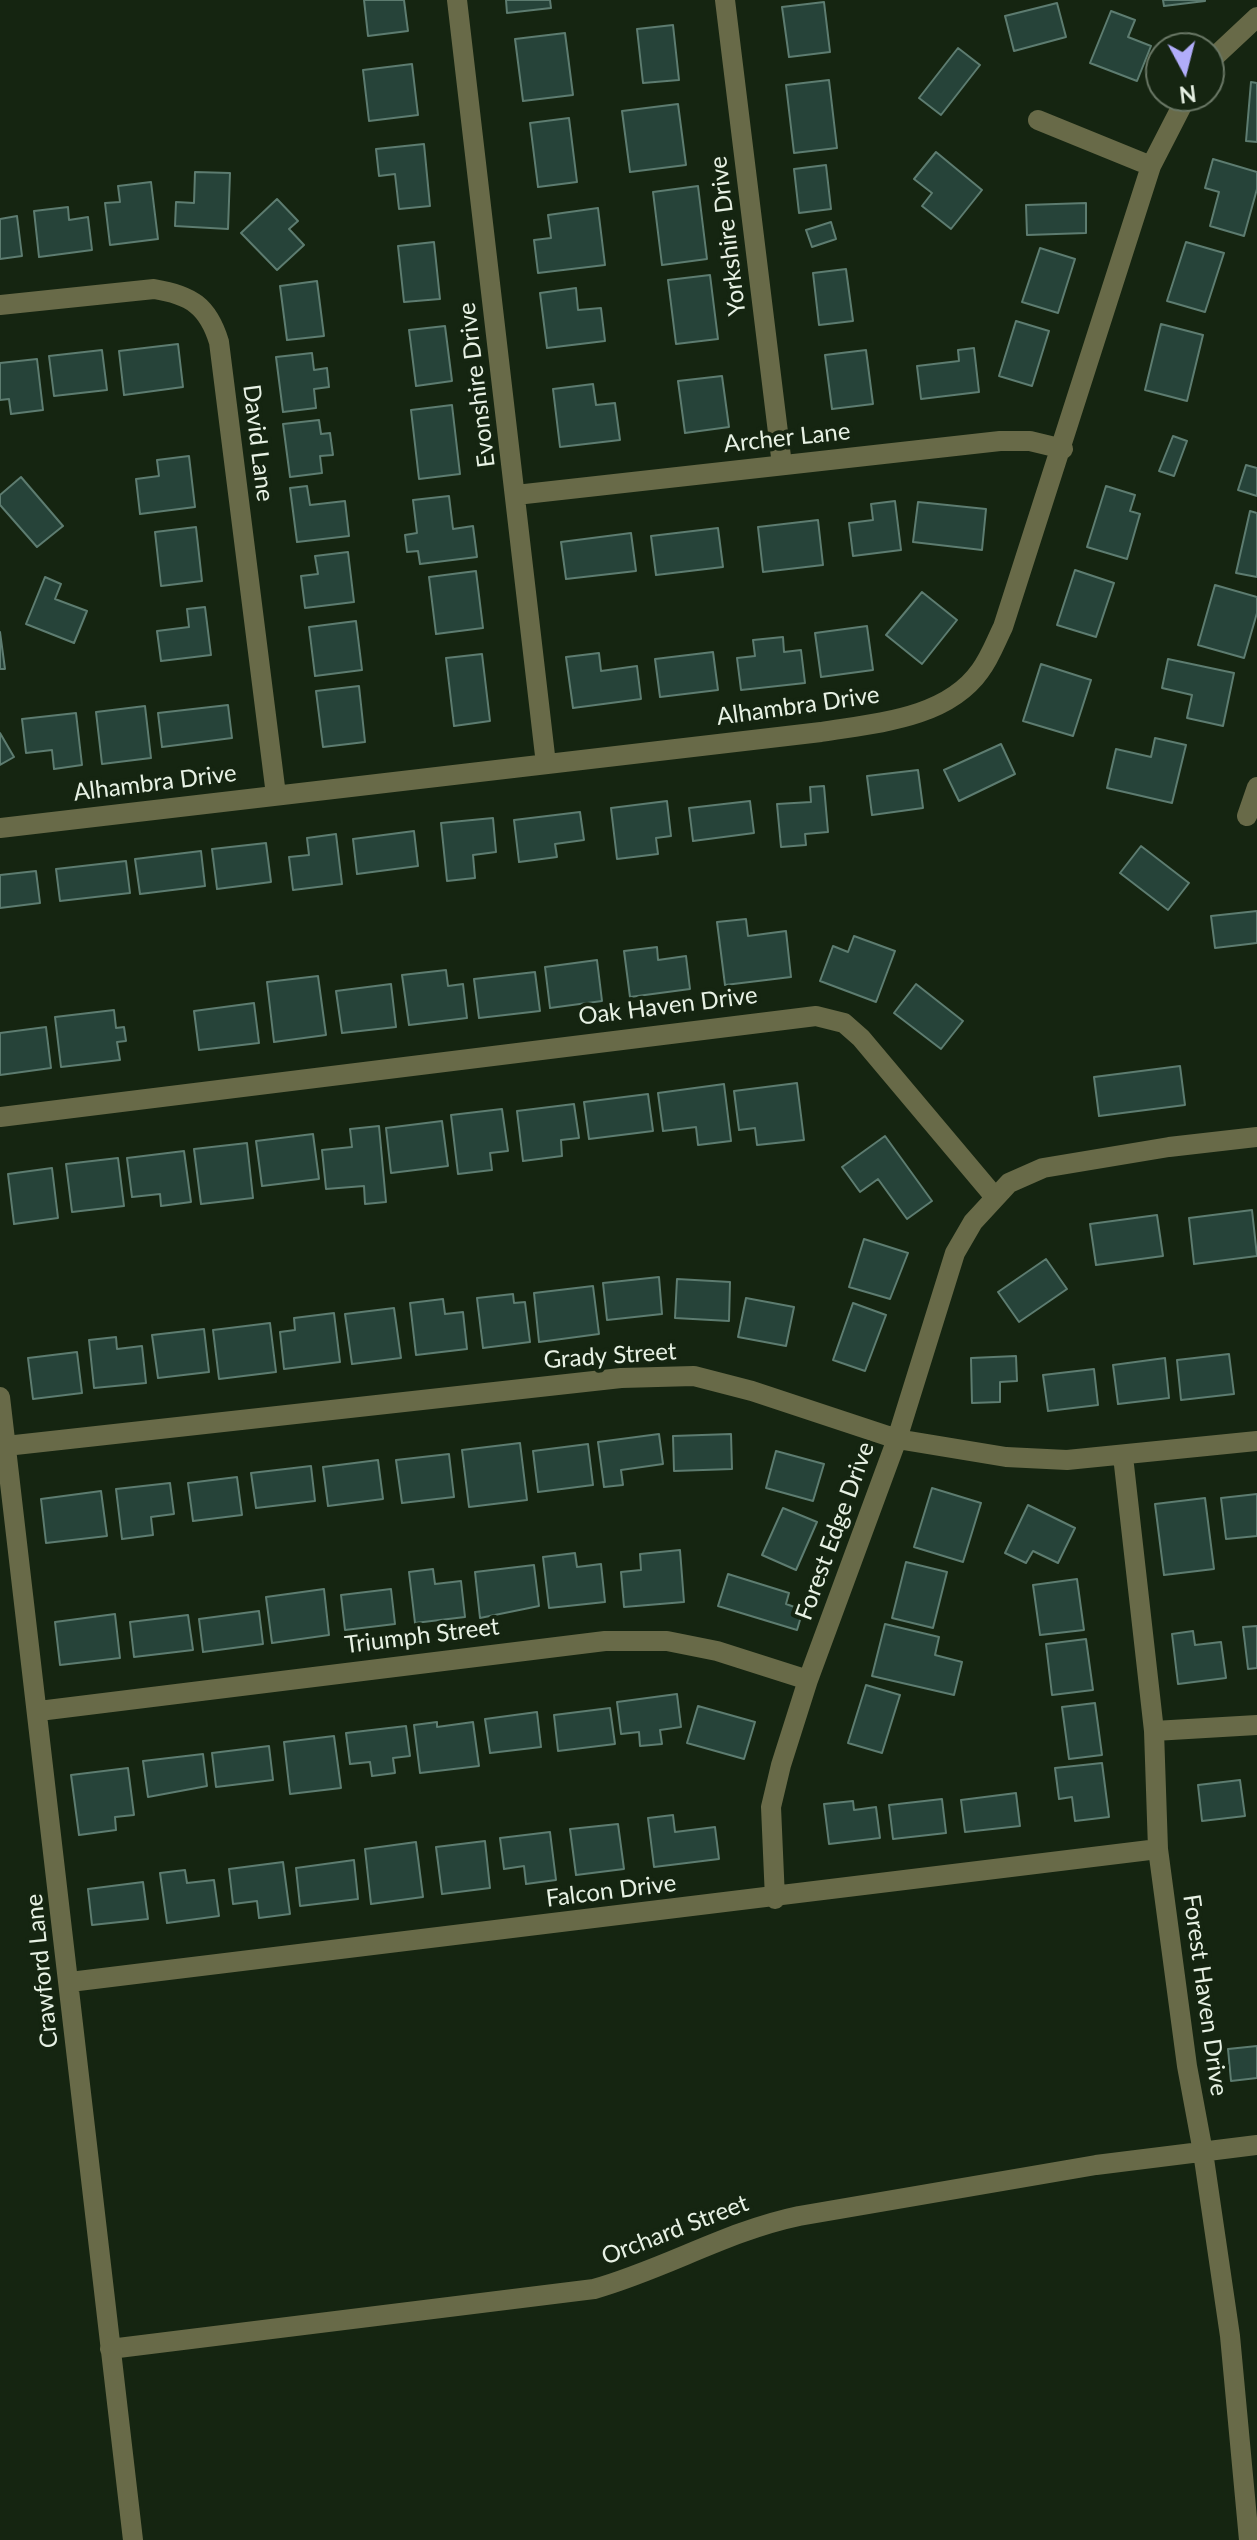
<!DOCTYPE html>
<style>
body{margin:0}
#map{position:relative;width:1257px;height:2540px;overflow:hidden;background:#152511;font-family:Lato,sans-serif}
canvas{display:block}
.north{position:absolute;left:1145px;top:32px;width:80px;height:80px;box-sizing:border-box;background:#152511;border:2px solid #697765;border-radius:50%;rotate:173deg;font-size:22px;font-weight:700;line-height:32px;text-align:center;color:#e7f1e4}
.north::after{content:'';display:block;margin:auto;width:28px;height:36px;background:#b1adfa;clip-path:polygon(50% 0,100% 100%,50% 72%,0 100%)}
</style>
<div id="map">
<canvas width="1257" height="2540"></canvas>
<div class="north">N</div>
</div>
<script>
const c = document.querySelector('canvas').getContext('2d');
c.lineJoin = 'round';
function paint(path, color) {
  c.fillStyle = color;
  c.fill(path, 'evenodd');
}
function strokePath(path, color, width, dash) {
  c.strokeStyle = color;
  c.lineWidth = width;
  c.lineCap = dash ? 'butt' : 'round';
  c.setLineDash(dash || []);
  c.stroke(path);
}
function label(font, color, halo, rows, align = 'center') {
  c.font = font + ' Lato,sans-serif';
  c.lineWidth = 8;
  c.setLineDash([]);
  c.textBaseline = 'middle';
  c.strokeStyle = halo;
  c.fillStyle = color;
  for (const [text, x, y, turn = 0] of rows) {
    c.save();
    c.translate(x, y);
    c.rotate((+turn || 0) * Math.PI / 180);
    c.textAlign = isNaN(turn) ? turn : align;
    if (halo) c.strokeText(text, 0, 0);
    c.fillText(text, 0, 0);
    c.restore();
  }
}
const building = new Path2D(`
 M364 0H404L408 31 368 36Z
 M506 0H550L551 8 507 13Z
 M1163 0H1205V1L1164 6Z
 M824 2 830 52 789 57 782 7Z
 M1057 3 1066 37 1014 51 1005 16Z
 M1111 11 1135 20 1128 37 1151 46 1137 81 1090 63Z
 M673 25 679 80 643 83 637 29Z
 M565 33 573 95 523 101 515 39Z
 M958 48 980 65 941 115 919 98Z
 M412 64 418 115 369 121 363 70Z
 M829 80 837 148 794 153 786 85Z
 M1251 82 1257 83V142L1246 141Z
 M678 104 686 165 630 172 622 111Z
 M569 118 577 182 538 187 530 123Z
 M424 144 430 206 399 209 395 174 379 176 376 149Z
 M936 152 982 190 951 229 922 206 932 193 914 179Z
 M1213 159 1257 172V189L1244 236 1210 226 1219 192 1205 188Z
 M826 165 831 209 799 213 794 169Z
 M195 172 230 173 228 229 175 226 176 202 194 203Z
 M151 182 158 239 110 245 105 203 120 202 118 186Z
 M698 186 707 259 662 265 653 192Z
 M277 199 298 221 289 229 304 245 277 270 241 233Z
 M1086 203V233L1027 235 1026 205Z
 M68 207 69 220 88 217 92 250 39 257 34 211Z
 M598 208 605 265 538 273 534 240 551 238 548 215Z
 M17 216 22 256 0 259V219Z
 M831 222 836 239 812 247 806 230Z
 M434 242 440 299 404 302 398 246Z
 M1186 242 1224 253 1205 312 1167 301Z
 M1040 248 1075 259 1058 313 1022 302Z
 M846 269 853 321 819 325 813 273Z
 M710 275 718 339 676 344 668 280Z
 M317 281 324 336 287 340 280 286Z
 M576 288 578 310 601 308 605 341 547 348 540 293Z
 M1016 321 1049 331 1032 386 999 376Z
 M1161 324 1203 335 1187 401 1145 390Z
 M445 326 452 381 416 386 409 330Z
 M178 344 183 387 124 395 119 351Z
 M974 348 979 392 921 399 917 366 959 361 958 350Z
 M102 350 107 390 54 396 49 356Z
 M866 350 873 404 832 409 825 355Z
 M312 353 314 370 327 368 329 387 314 389 316 408 283 412 276 357Z
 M37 359 43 410 11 414 9 399 0 400V363Z
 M722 376 729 427 685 433 678 381Z
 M593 384 596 405 615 403 620 440 560 447 553 389Z
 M452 405 460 474 419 479 411 410Z
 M319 420 321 434 330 433 333 455 320 456 322 473 290 477 283 424Z
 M1173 436 1187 441 1174 476 1159 471Z
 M189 456 195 507 140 514 136 479 159 476 157 460Z
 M1246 465 1257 468V496L1238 490Z
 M21 477 63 526 37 547 0 505V495Z
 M307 486 310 505 345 501 349 536 297 542 290 488Z
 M1106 486 1135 495 1130 511 1140 514 1127 559 1087 547Z
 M449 496 453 529 473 526 477 557 420 564 418 551 407 552 405 535 417 533 413 500Z
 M895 501 901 550 853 556 849 523 873 520 871 504Z
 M918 502 986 509 982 550 913 542Z
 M1250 511 1257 513V577L1236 573Z
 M818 520 823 565 763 572 758 527Z
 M196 527 202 581 161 586 155 532Z
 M718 528 723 567 656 575 651 536Z
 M631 533 636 571 566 579 561 542Z
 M348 552 354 602 305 608 301 576 318 574 315 556Z
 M1075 570 1114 583 1096 637 1057 625Z
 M476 571 483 628 436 634 429 577Z
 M45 577 61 584 55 599 87 611 74 643 26 624Z
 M1215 585 1257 597V613L1244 658 1198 645Z
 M922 592 957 620 922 664 886 635Z
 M205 607 211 655 161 661 157 631 189 627 187 609Z
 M356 621 362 670 315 676 309 627Z
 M867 626 873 670 821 677 815 633Z
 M0 632 5 669H0Z
 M783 637 784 652 801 650 805 683 741 690 737 658 755 656 753 640Z
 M713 652 718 690 660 697 655 659Z
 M599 653 601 671 637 666 641 699 573 708 566 657Z
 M482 654 490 721 454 726 446 658Z
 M1168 659 1234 673 1223 726 1187 718 1192 695 1162 688Z
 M1041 664 1091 680 1073 736 1023 721Z
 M359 686 365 742 323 747 316 691Z
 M228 705 232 738 162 747 158 713Z
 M145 706 151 758 102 764 96 712Z
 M76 713 82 765 54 769 52 750 26 753 22 719Z
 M0 733 14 757 0 765Z
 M1155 738 1186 745 1172 803 1107 788 1116 749 1151 757Z
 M1001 744 1015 774 959 801 944 770Z
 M918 770 923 808 872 815 867 776Z
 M824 786 828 832 805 834 806 845 781 847 777 804 811 802 810 787Z
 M667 801 671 836 656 838 658 854 617 859 611 808Z
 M750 801 754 833 693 841 689 808Z
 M580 812 584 840 555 844 557 857 519 862 514 820Z
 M493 818 496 852 473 855 475 878 447 881 441 823Z
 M414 831 418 866 357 874 353 839Z
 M336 834 342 884 293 890 289 857 309 855 307 838Z
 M266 843 271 882 217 889 212 849Z
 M1141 846 1189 883 1168 910 1120 873Z
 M201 851 205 886 140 894 135 859Z
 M126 861 130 893 60 901 56 869Z
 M36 871 40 903 0 908V875Z
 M1257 911V943L1215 948 1211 916Z
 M746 919 748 936 786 931 791 977 725 985 717 922Z
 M854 936 895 951 876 1002 820 981 833 946 848 952Z
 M657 947 658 960 686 956 690 989 630 997 624 951Z
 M597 960 602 1001 550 1008 545 967Z
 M446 970 448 986 463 984 467 1018 409 1025 402 975Z
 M535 972 540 1011 479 1018 474 979Z
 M318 976 326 1035 274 1042 267 982Z
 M391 984 396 1027 342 1033 336 991Z
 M916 984 963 1021 941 1049 894 1013Z
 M254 1003 259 1043 199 1050 194 1011Z
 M114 1010 116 1028 124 1027 126 1041 117 1042 120 1060 61 1067 55 1017Z
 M46 1027 51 1068 0 1075V1033Z
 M1180 1066 1185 1105 1099 1116 1094 1077Z
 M797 1083 804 1140 757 1145 755 1128 739 1130 734 1091Z
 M724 1084 731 1141 698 1145 696 1127 663 1131 658 1093Z
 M648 1094 653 1131 589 1139 584 1102Z
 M574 1104 579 1138 561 1140 562 1156 523 1161 517 1111Z
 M502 1109 508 1151 490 1153 492 1170 458 1174 451 1115Z
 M442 1121 448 1166 391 1173 386 1128Z
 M379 1126 386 1202 365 1204 364 1186 326 1189 322 1150 352 1147 350 1129Z
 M313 1134 319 1179 262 1186 256 1141Z
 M885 1136 932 1201 907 1219 878 1179 860 1192 842 1167Z
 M247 1143 253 1198 201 1204 194 1149Z
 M184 1151 191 1202 161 1206 160 1194 132 1197 127 1158Z
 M118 1158 124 1206 72 1212 66 1164Z
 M52 1168 58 1218 14 1224 8 1174Z
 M1252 1210 1257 1256 1194 1264 1189 1218Z
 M1157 1215 1163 1256 1096 1265 1090 1224Z
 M864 1239 908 1253 890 1299 849 1287Z
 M1046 1259 1067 1289 1019 1322 998 1292Z
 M659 1277 662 1314 607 1320 603 1283Z
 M677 1279 730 1282 729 1321 675 1318Z
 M593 1286 599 1334 539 1342 534 1293Z
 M513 1294 514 1303 525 1302 530 1342 483 1348 477 1298Z
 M746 1298 794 1307 786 1346 738 1337Z
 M443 1299 445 1314 463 1312 467 1349 416 1355 410 1303Z
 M853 1303 886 1315 865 1371 833 1360Z
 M394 1308 401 1358 352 1364 345 1314Z
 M334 1313 340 1362 284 1369 280 1332 295 1330 294 1318Z
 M270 1323 276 1372 219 1379 213 1330Z
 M204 1329 209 1372 158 1378 152 1335Z
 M116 1337 117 1349 142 1346 146 1383 94 1388 89 1340Z
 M77 1352 82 1393 33 1399 28 1358Z
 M1229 1354 1234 1394 1181 1400 1177 1360Z
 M1016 1356 1017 1381 1000 1382V1402L972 1403 971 1358Z
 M1165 1358 1169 1398 1118 1404 1113 1365Z
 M1094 1369 1098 1405 1048 1411 1043 1375Z
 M659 1434 663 1464 621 1470 623 1485 604 1487 598 1442Z
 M731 1434 732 1469 674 1471 673 1436Z
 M520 1443 527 1500 469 1507 462 1450Z
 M588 1444 593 1485 538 1492 533 1451Z
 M776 1451 824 1464 813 1501 766 1488Z
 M449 1454 454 1497 402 1503 396 1460Z
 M378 1460 383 1499 328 1506 323 1467Z
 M311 1466 315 1501 256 1508 251 1473Z
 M237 1477 242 1515 193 1521 188 1483Z
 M170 1483 174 1514 151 1517 153 1535 122 1539 116 1489Z
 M932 1488 981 1503 963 1562 914 1547Z
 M101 1491 107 1536 46 1543 41 1499Z
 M1257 1494V1536L1226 1539 1221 1498Z
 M1205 1498 1214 1569 1164 1575 1155 1504Z
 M1028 1505 1075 1528 1058 1563 1033 1551 1026 1563 1005 1553Z
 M783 1508 817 1522 796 1570 762 1555Z
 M680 1550 684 1602 624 1607 621 1572 641 1570 640 1554Z
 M575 1553 577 1567 601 1564 605 1602 549 1608 543 1557Z
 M906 1562 947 1572 933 1628 892 1618Z
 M534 1565 539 1606 480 1618 475 1572Z
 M433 1569 435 1584 461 1581 465 1617 415 1623 409 1572Z
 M728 1574 789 1593 786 1604 803 1610 797 1630 718 1606Z
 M1077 1579 1084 1630 1040 1635 1033 1585Z
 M324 1589 329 1635 272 1643 266 1597Z
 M391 1589 395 1624 345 1630 341 1595Z
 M259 1611 263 1644 203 1652 199 1619Z
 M115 1614 120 1658 60 1665 55 1622Z
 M188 1615 193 1650 134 1657 130 1622Z
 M885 1624 939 1637 935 1655 962 1662 954 1695 872 1676Z
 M1257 1626V1668L1248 1669 1243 1627Z
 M1193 1631 1195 1645 1221 1642 1226 1678 1178 1684 1172 1634Z
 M1086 1639 1093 1690 1052 1695 1046 1644Z
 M866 1685 900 1695 882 1753 848 1743Z
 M677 1694 681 1727 660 1730 662 1744 640 1746 639 1732 621 1734 617 1702Z
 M1095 1703 1102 1755 1069 1759 1062 1707Z
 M698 1706 755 1722 744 1759 687 1743Z
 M610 1708 615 1744 558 1751 554 1715Z
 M537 1712 541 1747 490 1753 485 1719Z
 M437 1722V1727L473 1722 479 1766 420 1773 414 1725Z
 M406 1726 410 1756 393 1758 395 1773 372 1776 370 1762 350 1764 346 1733Z
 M334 1736 341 1788 290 1794 284 1742Z
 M269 1746 273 1780 216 1787 212 1753Z
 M203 1754 207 1786 148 1797 143 1761Z
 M1102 1763 1109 1817 1075 1821 1072 1797 1059 1799 1055 1768Z
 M128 1768 134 1815 115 1817 116 1830 79 1835 71 1775Z
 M1240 1780 1245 1816 1202 1821 1198 1785Z
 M1016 1793 1020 1826 965 1832 961 1800Z
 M942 1799 946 1833 893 1839 889 1805Z
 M853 1801 854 1810 876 1807 880 1838 829 1844 824 1804Z
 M673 1815 675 1832 715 1827 719 1859 654 1867 648 1818Z
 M618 1824 624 1869 576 1875 570 1829Z
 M550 1832 556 1880 526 1884 524 1866 504 1869 500 1838Z
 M485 1841 490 1888 442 1894 436 1847Z
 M416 1842 423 1897 371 1904 365 1849Z
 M354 1860 358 1899 300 1906 296 1868Z
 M283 1862 290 1914 259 1918 257 1901 233 1904 229 1869Z
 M185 1870 187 1883 214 1880 219 1916 167 1923 160 1873Z
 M143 1882 148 1919 92 1925 88 1889Z
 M1257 2046V2078L1231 2081 1228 2049Z`);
paint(building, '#264339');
strokePath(building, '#5d7c70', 2);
strokePath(new Path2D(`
 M457 0 546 764
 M725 0 782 465
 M1209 62 1257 17
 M1038 120 1151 166
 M0 305 154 289C191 295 208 306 219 342L276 795
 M516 495 1000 441H1030L1063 449
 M1247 816 1257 787
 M0 828 821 732C875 723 946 719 980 671 990 658 996 641 1003 627L1151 166 1187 96
 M0 1117 816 1016 844 1023 861 1038 994 1196
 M0 1397 133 2540
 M6 1446 621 1378 694 1376 752 1391 897 1439 1006 1457 1067 1460 1257 1441
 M1123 1456 1154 1731 1158 1849 1187 2066 1203 2152 1230 2336 1249 2540
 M39 1711 605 1641H667L717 1651 808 1680
 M1154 1731 1257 1725
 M775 1899 771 1807 781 1765 808 1680 897 1439 955 1253 973 1222 1009 1183 1043 1168 1169 1147 1257 1137
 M70 1982 1158 1849
 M110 2349 594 2289C665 2269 727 2231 799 2216L1096 2165 1257 2145`), '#686a48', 20);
label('24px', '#e7f1e4', '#152511', [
 ["Yorkshire Drive",728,236,-97],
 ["Evonshire Drive",477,385,-97],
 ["Archer Lane",787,438,-6],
 ["David Lane",258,443,83],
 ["Alhambra Drive",798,706,-8],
 ["Alhambra Drive",155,783,-7],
 ["Oak Haven Drive",668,1006,-7],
 ["Grady Street",610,1356,-4],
 ["Forest Edge Drive",835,1531,-70],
 ["Triumph Street",422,1636,-7],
 ["Falcon Drive",611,1891,-7],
 ["Crawford Lane",42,1971,-96],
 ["Forest Haven Drive",1205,1995,82],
 ["Orchard Street",675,2230,-21]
]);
</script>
